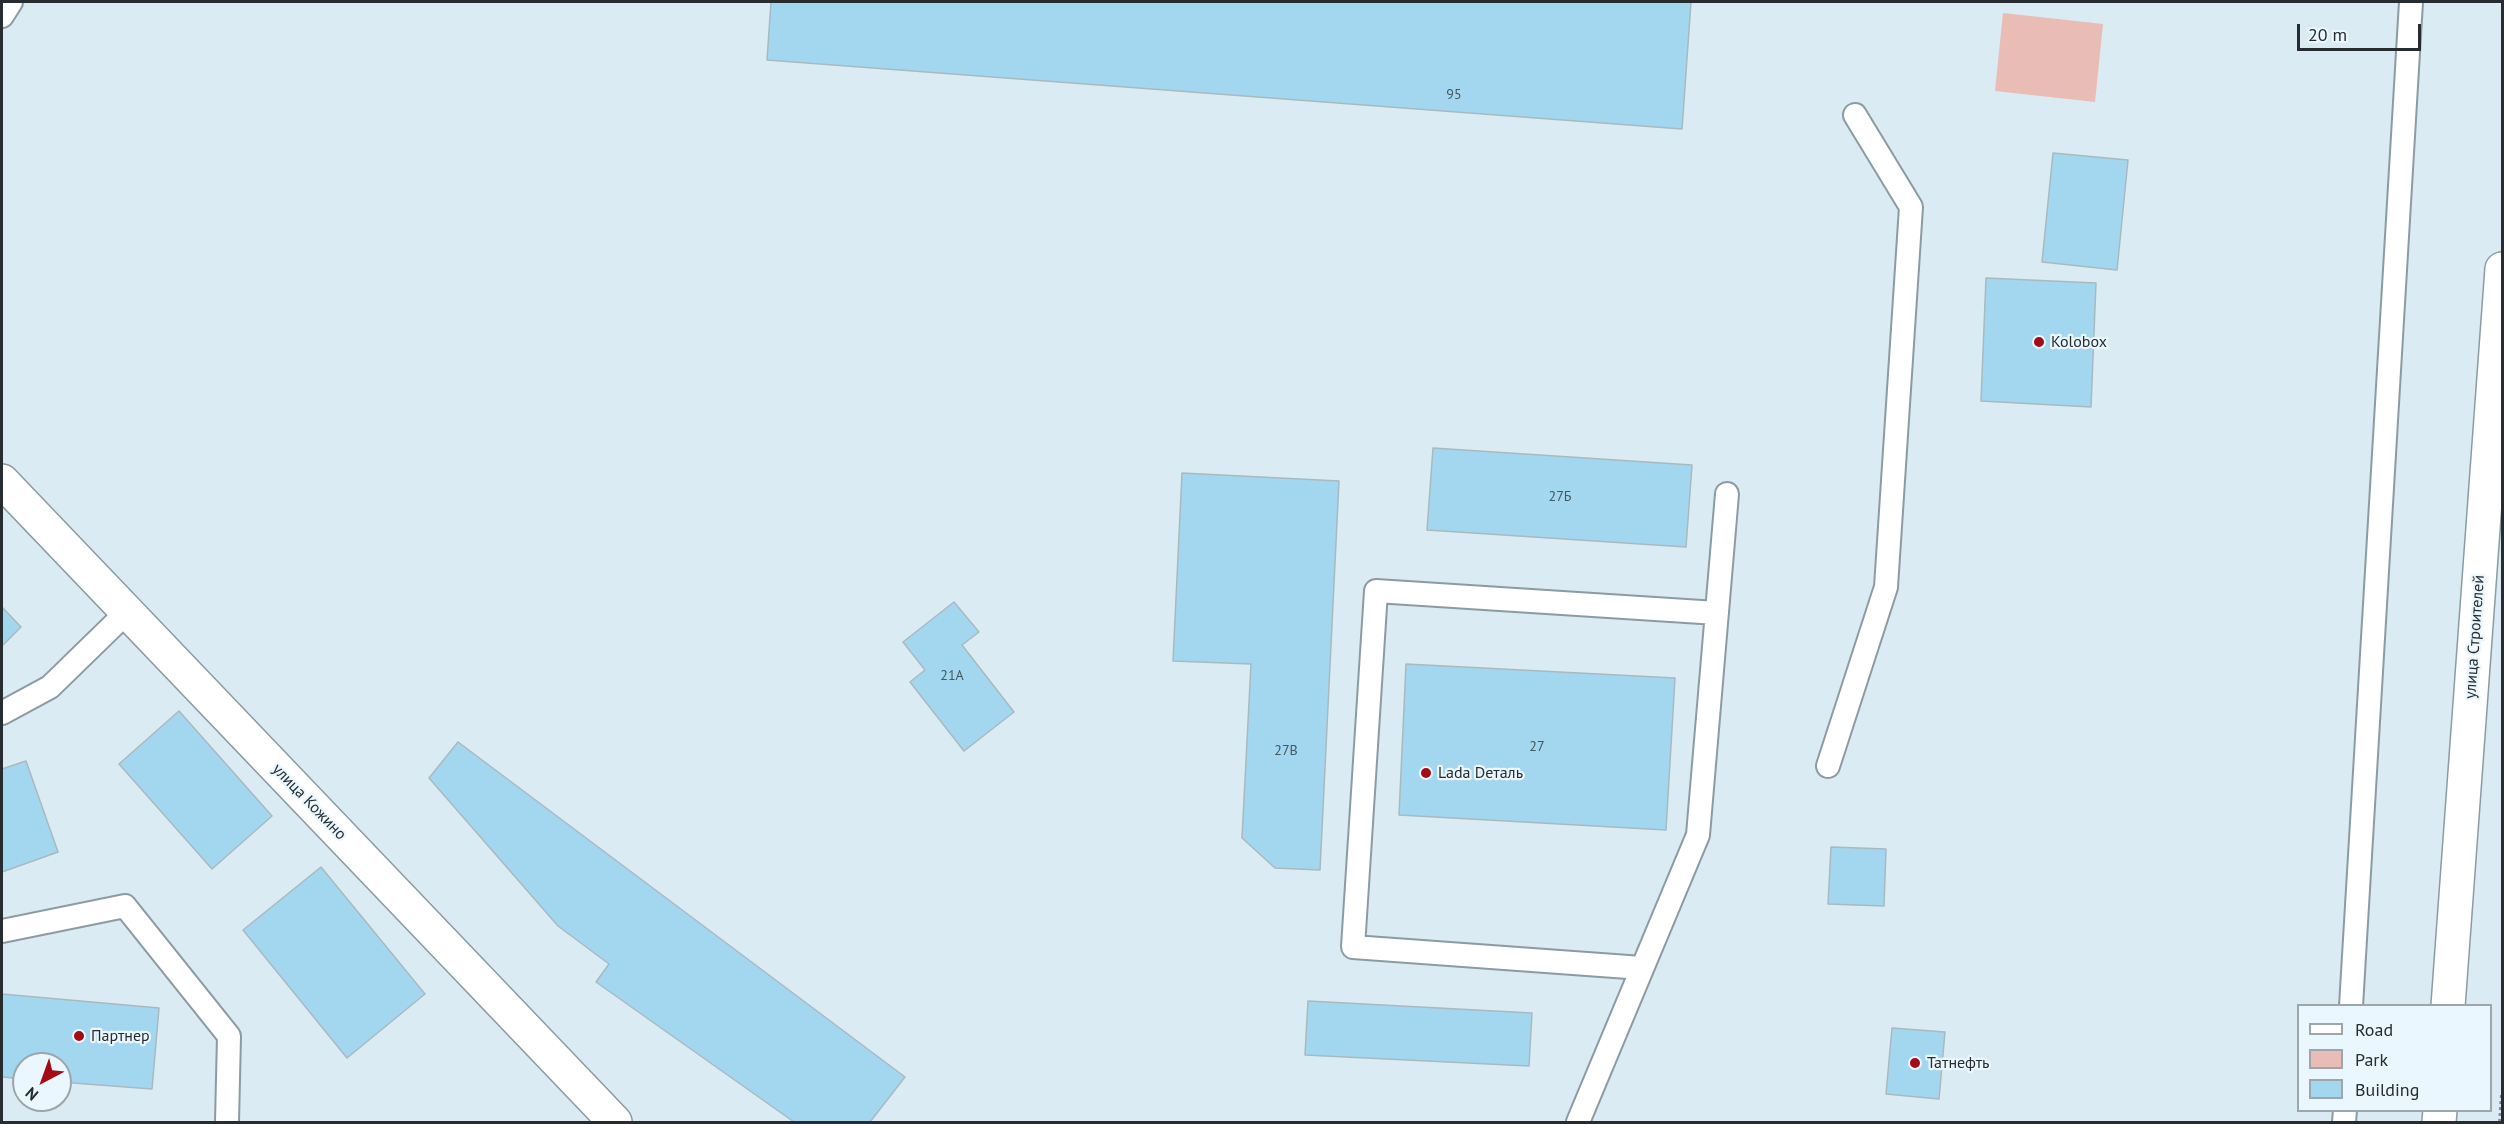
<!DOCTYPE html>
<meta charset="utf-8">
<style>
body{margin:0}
#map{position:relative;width:2504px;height:1124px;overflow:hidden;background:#daebf3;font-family:"PT Sans",sans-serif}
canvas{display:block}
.frame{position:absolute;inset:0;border:3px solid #262c2f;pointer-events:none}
.legend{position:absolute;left:2297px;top:1004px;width:195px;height:108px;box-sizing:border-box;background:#eaf7fe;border:2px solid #9ca6ab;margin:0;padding:8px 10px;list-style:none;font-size:18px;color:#262c2f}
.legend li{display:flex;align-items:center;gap:12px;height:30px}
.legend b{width:30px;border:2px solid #9ca6ab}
.north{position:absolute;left:12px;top:1052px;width:60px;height:60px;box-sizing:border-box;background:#eaf7fe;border:2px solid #9ca6ab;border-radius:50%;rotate:221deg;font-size:16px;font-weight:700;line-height:24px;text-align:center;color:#262c2f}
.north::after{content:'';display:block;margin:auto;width:21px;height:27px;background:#a40b15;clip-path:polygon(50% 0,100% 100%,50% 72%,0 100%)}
.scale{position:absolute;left:2297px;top:24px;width:124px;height:27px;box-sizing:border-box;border:3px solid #262c2f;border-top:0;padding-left:8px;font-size:18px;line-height:21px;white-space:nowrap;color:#262c2f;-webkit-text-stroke:4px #eaf7fe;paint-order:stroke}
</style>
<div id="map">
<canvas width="2504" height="1124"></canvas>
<div class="frame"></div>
<ul class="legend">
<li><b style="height:8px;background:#fff"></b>Road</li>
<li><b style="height:16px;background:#e9bcb6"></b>Park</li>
<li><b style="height:16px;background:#a3d7f0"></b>Building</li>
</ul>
<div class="north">N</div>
<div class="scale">20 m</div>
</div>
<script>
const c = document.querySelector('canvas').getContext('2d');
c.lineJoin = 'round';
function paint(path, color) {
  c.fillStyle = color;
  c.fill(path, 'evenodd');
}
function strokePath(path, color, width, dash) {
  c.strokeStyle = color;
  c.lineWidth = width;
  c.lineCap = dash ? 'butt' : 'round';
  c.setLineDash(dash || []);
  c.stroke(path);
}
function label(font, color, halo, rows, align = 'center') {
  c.font = font + ' "PT Sans",sans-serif';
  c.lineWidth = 4.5;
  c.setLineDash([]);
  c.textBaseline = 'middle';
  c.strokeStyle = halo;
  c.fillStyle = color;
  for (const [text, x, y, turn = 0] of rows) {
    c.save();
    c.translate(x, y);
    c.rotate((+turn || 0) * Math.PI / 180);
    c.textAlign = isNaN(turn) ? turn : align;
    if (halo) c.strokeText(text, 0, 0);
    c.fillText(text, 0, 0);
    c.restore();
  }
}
paint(new Path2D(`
 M2003 13 2103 24 2095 102 1995 91Z`), '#e9bcb6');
const building = new Path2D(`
 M771 2H1691L1682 129 767 60Z
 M2053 153 2128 160 2117 270 2042 262Z
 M1986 278 2096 283 2091 407 1981 401Z
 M1433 448 1692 465 1686 547 1427 530Z
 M1182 473 1339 481 1320 870 1275 868 1242 838 1251 664 1173 661Z
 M954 602 979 632 962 645 1014 712 964 751 910 682 925 670 903 642Z
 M2 607 21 627 2 646Z
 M1406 664 1675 678 1666 830 1399 815Z
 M179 711 272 816 212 869 119 764Z
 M458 742 905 1077 870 1122H794L596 982 609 964 558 926 429 778Z
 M26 761 58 852 2 872V769Z
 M1831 847 1886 849 1884 906 1828 904Z
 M321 867 425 994 347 1058 243 930Z
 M2 994 159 1008 152 1089 60 1082V1064H24V1079L2 1077Z
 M1308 1001 1532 1013 1529 1066 1305 1055Z
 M1892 1028 1945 1032 1939 1099 1886 1094Z`);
paint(building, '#a3d7f0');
strokePath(building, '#a9b9c0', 1.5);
const service = new Path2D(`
 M2 16 11 2
 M2 713 50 687 127 612
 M1828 766 1886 587 1911 207 1855 115
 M2 931 125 906 229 1036 227 1122
 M1642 968 1353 947 1376 591 1717 613
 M2351 1006 2411 2
 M1578 1122 1698 835 1727 494
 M2344 1122 2345 1110`);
const minor = new Path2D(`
 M2 481 615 1122`);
const primary = new Path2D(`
 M2448 1006 2502 269
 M2439 1122 2440 1110`);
strokePath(service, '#8c9ba2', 26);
strokePath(minor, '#8c9ba2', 36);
strokePath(primary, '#8c9ba2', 36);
strokePath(new Path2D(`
 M2500 1122 2502 1094`), '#838e94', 4, [3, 3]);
strokePath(service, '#fff', 22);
strokePath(minor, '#fff', 33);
strokePath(primary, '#fff', 33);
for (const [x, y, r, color] of [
 [2039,342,6,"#a40b15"],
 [1426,773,6,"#a40b15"],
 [79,1036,6,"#a40b15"],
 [1915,1063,6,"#a40b15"]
]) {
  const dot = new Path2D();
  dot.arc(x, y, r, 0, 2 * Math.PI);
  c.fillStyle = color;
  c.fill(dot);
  strokePath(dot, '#eaf7fe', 2);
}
label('14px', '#45575f', null, [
 ["95",1454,95],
 ["27Б",1560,497],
 ["21А",952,676],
 ["27",1537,747],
 ["27В",1286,751]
]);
label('16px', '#262c2f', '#eaf7fe', [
 ["Kolobox",2051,342],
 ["Lada Dеталь",1438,773],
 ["Партнер",91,1036],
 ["Татнефть",1927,1063]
], 'left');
label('16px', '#262c2f', '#eaf7fe', [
 ["улица Строителей",2475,637,-86],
 ["улица Кожино",309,802,46]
]);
</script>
